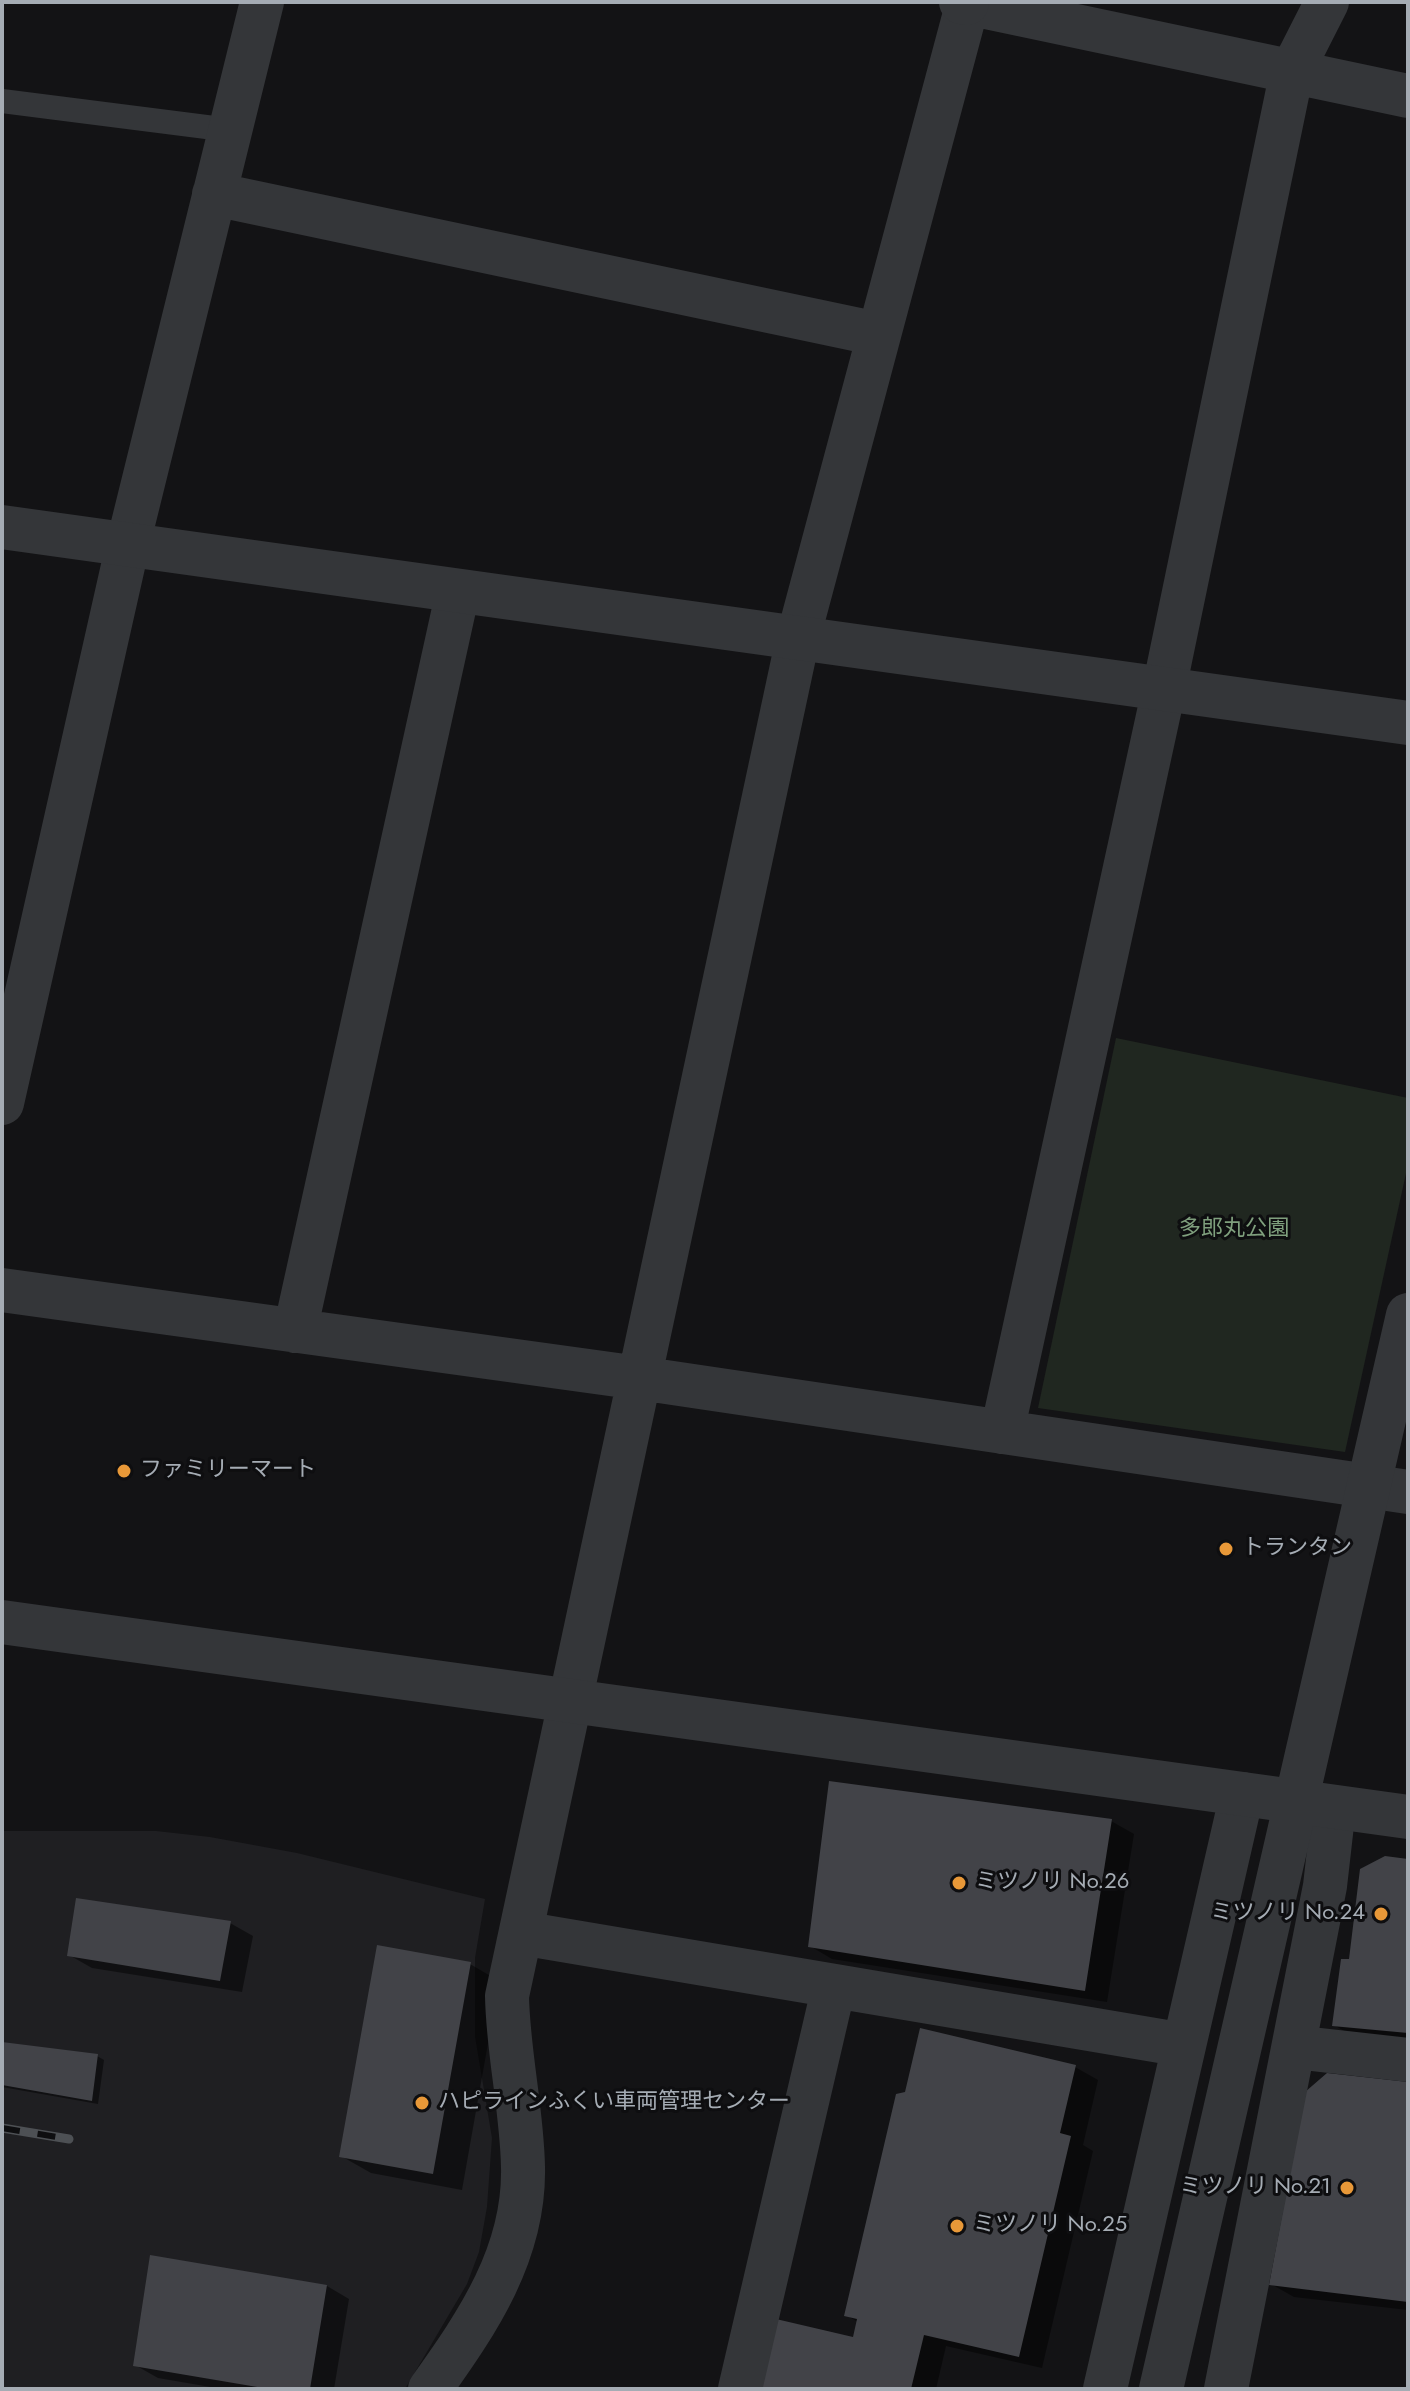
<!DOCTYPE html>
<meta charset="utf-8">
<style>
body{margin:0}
#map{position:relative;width:1410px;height:2391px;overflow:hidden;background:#131315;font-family:Jost,sans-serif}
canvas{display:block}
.frame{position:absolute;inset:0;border:4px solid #a5acb4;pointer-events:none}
</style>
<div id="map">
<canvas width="1410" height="2391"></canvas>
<div class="frame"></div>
</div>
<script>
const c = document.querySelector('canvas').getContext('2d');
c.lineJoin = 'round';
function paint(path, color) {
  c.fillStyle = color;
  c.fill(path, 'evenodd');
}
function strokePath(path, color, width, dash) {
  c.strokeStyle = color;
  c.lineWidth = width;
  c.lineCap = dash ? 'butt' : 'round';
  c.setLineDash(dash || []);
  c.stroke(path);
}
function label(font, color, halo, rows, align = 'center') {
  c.font = font + ' Jost,"Noto Sans JP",sans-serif';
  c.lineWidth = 6;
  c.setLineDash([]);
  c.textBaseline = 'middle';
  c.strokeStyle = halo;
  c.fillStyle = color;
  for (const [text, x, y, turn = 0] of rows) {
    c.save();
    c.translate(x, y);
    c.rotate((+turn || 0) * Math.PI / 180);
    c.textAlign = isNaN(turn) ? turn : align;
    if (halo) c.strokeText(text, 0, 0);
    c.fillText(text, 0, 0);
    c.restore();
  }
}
paint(new Path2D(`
 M2 1831H156L210 1837 297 1853 485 1899 475 1958V2036L492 2138 487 2207 479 2252 467 2284 405 2389H2Z`), '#1f1f22');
paint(new Path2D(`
 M1116 1038 1408 1098V1164L1345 1452 1038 1408Z`), '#202720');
paint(new Path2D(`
 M1111 1821 1134 1834 1107 2002 832 1959 810 1946Z
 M1408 1861V2043L1356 2038 1334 2025 1351 1961Z
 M230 1923 253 1936 242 1992 92 1968 69 1955Z
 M470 1964 499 1981 462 2190 371 2173 341 2156Z
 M2 2044 97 2056 104 2060 98 2104 2 2087Z
 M1075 2067 1098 2080 1083 2145 1093 2151 1042 2368 946 2346 936 2389H762L854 2340 858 2322 846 2315Z
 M1408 2084V2310L1294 2297 1271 2284Z
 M152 2258 327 2286 349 2299 334 2389H222L158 2378 135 2365Z`), '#0007');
paint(new Path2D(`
 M829 1781 1112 1819 1085 1991 808 1947Z
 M1385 1856 1408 1859V2033L1332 2026 1341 1959H1349L1360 1869Z
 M76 1898 231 1921 220 1981 67 1956Z
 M377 1945 471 1962 433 2174 339 2157Z
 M920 2028 1076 2065 1060 2133 1071 2136 1019 2357 924 2335 911 2389H760L776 2319 853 2337 857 2319 844 2316 896 2094 905 2092Z
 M2 2042 98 2054 92 2101 2 2085Z
 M1327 2073 1408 2082V2302L1269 2285 1305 2092Z
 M150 2255 327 2285 310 2389H269L133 2366Z`), '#424348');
strokePath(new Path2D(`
 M2 101 230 130`), '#343639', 24);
strokePath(new Path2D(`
 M967 3 1408 96
 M214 194 878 334
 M2 1103 128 544 262 2
 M2 1290 639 1378 1408 1492
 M295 1331 458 591
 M1002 1432 1164 689 1292 71 1327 2
 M521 1933 1184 2045
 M1294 2047 1408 2060
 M430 2389C478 2322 525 2253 523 2167 522 2110 508 2053 507 1996L798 638 968 2
 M740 2389 834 1986
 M1105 2389 1242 1794
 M1226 2389 1325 1886 1334 1807`), '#343639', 44);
strokePath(new Path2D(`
 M961 2 967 3
 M2 527 1408 723
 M2 1622 1408 1817
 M1161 2389 1408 1315`), '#343639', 44);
const rail = new Path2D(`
 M2 2128 69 2139`);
strokePath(rail, '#4d5054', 9);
strokePath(rail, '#0e0e10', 6, [18]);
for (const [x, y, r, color] of [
 [124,1471,8,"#e89838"],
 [1226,1549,8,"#e89838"],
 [959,1883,8,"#e89838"],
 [1381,1914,8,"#e89838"],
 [422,2103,8,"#e89838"],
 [1347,2188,8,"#e89838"],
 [957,2226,8,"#e89838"]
]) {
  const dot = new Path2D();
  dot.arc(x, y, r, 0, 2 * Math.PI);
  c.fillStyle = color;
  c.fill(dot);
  strokePath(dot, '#0e0e10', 3);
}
label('22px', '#7f9f7d', '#0e0e10', [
 ["多郎丸公園",1234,1230]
]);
label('22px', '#a5acb4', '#0e0e10', [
 ["ファミリーマート",140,1471],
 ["トランタン",1242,1549],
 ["ミツノリ No.26",975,1883],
 ["ミツノリ No.24",1365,1914,"right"],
 ["ハピラインふくい車両管理センター",438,2103],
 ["ミツノリ No.21",1331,2188,"right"],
 ["ミツノリ No.25",973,2226]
], 'left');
</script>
